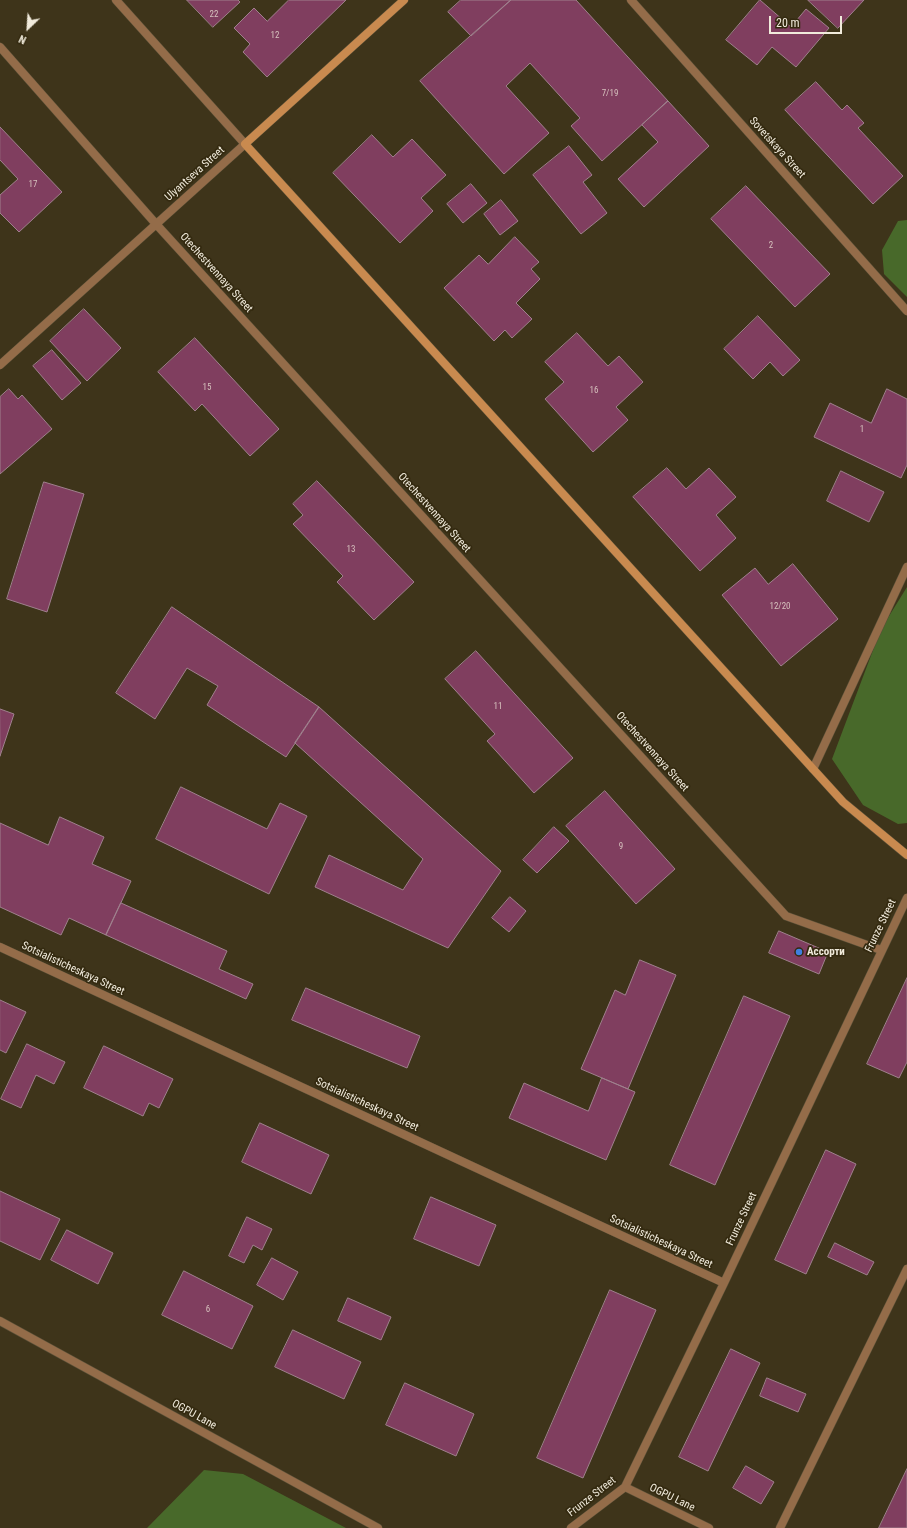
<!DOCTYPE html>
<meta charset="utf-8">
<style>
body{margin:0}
#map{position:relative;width:907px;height:1528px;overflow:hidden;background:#3e341a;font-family:"Roboto Condensed",sans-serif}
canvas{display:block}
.north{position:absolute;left:8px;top:8px;width:40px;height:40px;-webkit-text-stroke:3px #342a10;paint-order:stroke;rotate:205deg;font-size:11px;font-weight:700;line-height:16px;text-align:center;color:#f1ebdc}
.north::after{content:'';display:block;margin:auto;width:14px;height:18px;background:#f1ebdc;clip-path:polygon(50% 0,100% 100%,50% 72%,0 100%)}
.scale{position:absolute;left:769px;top:16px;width:73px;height:18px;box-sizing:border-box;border:2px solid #f1ebdc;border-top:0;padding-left:5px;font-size:12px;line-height:14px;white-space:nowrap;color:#f1ebdc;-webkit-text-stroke:3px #342a10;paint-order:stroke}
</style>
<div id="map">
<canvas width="907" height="1528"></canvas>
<div class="north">N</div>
<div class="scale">20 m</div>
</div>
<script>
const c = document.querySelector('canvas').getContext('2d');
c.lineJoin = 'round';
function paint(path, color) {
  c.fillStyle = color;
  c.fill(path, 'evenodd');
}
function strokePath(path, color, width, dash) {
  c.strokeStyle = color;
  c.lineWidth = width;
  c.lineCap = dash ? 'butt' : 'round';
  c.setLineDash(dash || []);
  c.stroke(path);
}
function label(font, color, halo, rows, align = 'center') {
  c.font = font + ' "Roboto Condensed",sans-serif';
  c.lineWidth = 3.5;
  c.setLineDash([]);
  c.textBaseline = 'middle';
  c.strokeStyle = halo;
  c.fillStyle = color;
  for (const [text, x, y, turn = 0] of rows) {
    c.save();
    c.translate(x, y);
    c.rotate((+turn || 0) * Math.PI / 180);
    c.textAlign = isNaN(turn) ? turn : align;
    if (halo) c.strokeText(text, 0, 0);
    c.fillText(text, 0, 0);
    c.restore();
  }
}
paint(new Path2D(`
 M907 220V297L884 274 882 250 898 221Z
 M907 587V823L898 824 863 805 832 759 881 629Z
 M204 1470 243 1474 346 1528H147Z`), '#48692a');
const building = new Path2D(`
 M187 0H238L240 2 213 27Z
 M289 0H346L267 77 243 52 250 44 234 28 254 8 267 21Z
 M461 0H511L471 36 448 12Z
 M511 0H576L668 101 602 161 571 126 580 118 530 63 506 86 549 133 504 174 420 81Z
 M760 0 791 27 806 9 829 28 796 67 772 47 757 65 726 40Z
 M808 0H864L838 28Z
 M816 82 842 110 847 105 864 123 858 128 903 176 873 204 785 110Z
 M668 101 709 146 644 207 618 179 658 142 642 125Z
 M0 127 62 192 19 232 0 213V195L18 179 0 160Z
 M372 135 393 157 412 139 446 175 421 198 433 211 400 243 333 173Z
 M569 146 592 175 583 182 607 213 581 234 533 175Z
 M471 184 487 203 463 223 447 204Z
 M746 186 830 274 795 307 711 219Z
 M501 200 518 221 500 235 484 214Z
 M515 237 539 262 531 269 540 279 516 303 532 319 512 338 505 330 494 341 444 288 479 255 488 264Z
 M84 309 121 348 87 381 50 341Z
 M758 316 800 360 783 376 770 362 753 379 724 349Z
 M577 333 608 366 619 356 643 382 616 407 628 420 593 452 545 399 564 382 545 362Z
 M195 338 279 429 250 456 202 404 195 411 158 372Z
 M52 350 81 383 62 400 33 366Z
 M9 389 18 399 22 395 52 429 0 474V397Z
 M887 389 907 399V465L901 478 814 437 830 403 871 423Z
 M667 468 686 489 709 468 736 497 716 515 736 538 700 571 633 497Z
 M841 471 884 492 869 522 827 501Z
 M317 481 414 582 374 620 337 582 343 576 293 524 303 515 293 504Z
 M44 482 84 494 47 612 7 599Z
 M793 564 838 619 781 666 722 595 755 568 768 584Z
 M172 607 319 707 286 757 207 705 218 686 187 668 155 719 116 693Z
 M476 651 573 758 534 793 487 741 495 734 445 679Z
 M319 707 501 871 448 948 315 887 329 855 403 890 423 859 295 743Z
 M0 709 14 714 0 756Z
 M181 787 267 829 280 803 307 816 269 894 156 839Z
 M605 791 675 869 636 904 566 826Z
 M60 817 104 837 92 864 131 881 106 935 69 918 61 935 0 907V823L48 845Z
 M554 827 569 841 537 873 523 860Z
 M510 897 526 911 509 932 492 918Z
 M121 903 227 951 219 969 253 984 246 999 106 935Z
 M779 931 828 952 819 974 769 953Z
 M640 960 676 975 628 1089 581 1069 615 990 625 995Z
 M907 978V1062L899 1078 867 1064Z
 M306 988 420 1036 407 1068 292 1020Z
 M744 996 790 1016 715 1185 670 1165Z
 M0 1000 26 1012 6 1053 0 1050Z
 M27 1044 65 1062 54 1084 36 1075 21 1108 1 1099Z
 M104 1046 173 1079 159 1108 149 1103 143 1116 84 1088Z
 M602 1078 635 1092 606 1160 509 1118 524 1083 588 1111Z
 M260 1123 329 1155 311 1194 242 1162Z
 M826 1150 856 1164 806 1274 775 1260Z
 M0 1191 60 1219 40 1260 0 1241Z
 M431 1197 496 1225 479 1266 414 1239Z
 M247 1217 272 1229 262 1250 253 1245 244 1263 229 1256Z
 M67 1230 113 1253 98 1284 51 1260Z
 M835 1243 874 1262 867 1275 828 1257Z
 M272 1258 298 1272 283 1300 257 1285Z
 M184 1271 253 1306 232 1349 162 1315Z
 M610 1290 656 1310 583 1478 537 1458Z
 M348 1298 391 1317 381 1340 338 1321Z
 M293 1330 361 1362 344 1399 275 1367Z
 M731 1349 760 1363 708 1471 679 1457Z
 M767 1378 806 1394 798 1412 760 1396Z
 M405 1383 474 1414 456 1456 386 1425Z
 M746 1466 774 1482 761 1504 733 1488Z
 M907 1469V1528H879Z`);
paint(building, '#803e5f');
strokePath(building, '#9f808d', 1);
const lane = new Path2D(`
 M813 769 907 567
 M780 1528 907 1269`);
const street = new Path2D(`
 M631 0 907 311
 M0 47 156 224 786 916 881 950
 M0 365 245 144 116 0
 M0 947 724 1283
 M0 1321 378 1528
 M625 1487 709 1528
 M571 1528 625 1487 724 1283 907 898`);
const secondary = new Path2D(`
 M404 0 245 144 843 802 907 855`);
strokePath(lane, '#5b5139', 9);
strokePath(street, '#5b5139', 9);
strokePath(secondary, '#5b5139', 9);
strokePath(lane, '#946c49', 8);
strokePath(street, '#946c49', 8);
strokePath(secondary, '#c98a4f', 8);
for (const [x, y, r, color] of [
 [799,952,4,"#3f7fe0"]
]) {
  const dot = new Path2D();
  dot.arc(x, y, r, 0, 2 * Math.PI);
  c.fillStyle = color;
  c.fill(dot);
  strokePath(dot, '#342a10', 1.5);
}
label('9px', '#d5c0bd', null, [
 ["22",214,15],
 ["12",275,36],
 ["7/19",610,94],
 ["17",33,185],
 ["2",771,246],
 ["15",207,388],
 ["16",594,391],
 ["1",862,430],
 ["13",351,550],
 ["12/20",780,607],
 ["11",498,707],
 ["9",621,847],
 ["6",208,1310]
]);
label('11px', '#f1ebdc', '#342a10', [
 ["Sovetskaya Street",777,148,48],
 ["Ulyantseva Street",195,174,-42],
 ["Otechestvennaya Street",216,273,48],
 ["Otechestvennaya Street",434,513,48],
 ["Otechestvennaya Street",652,752,48],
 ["Frunze Street",881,926,-64],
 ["Sotsialisticheskaya Street",73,969,25],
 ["Sotsialisticheskaya Street",367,1105,25],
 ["Frunze Street",742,1219,-65],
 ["Sotsialisticheskaya Street",661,1242,25],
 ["OGPU Lane",194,1415,29],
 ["Frunze Street",592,1497,-38],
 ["OGPU Lane",672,1498,26]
]);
label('bold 11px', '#f1ebdc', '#342a10', [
 ["Ассорти",807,952]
], 'left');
</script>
